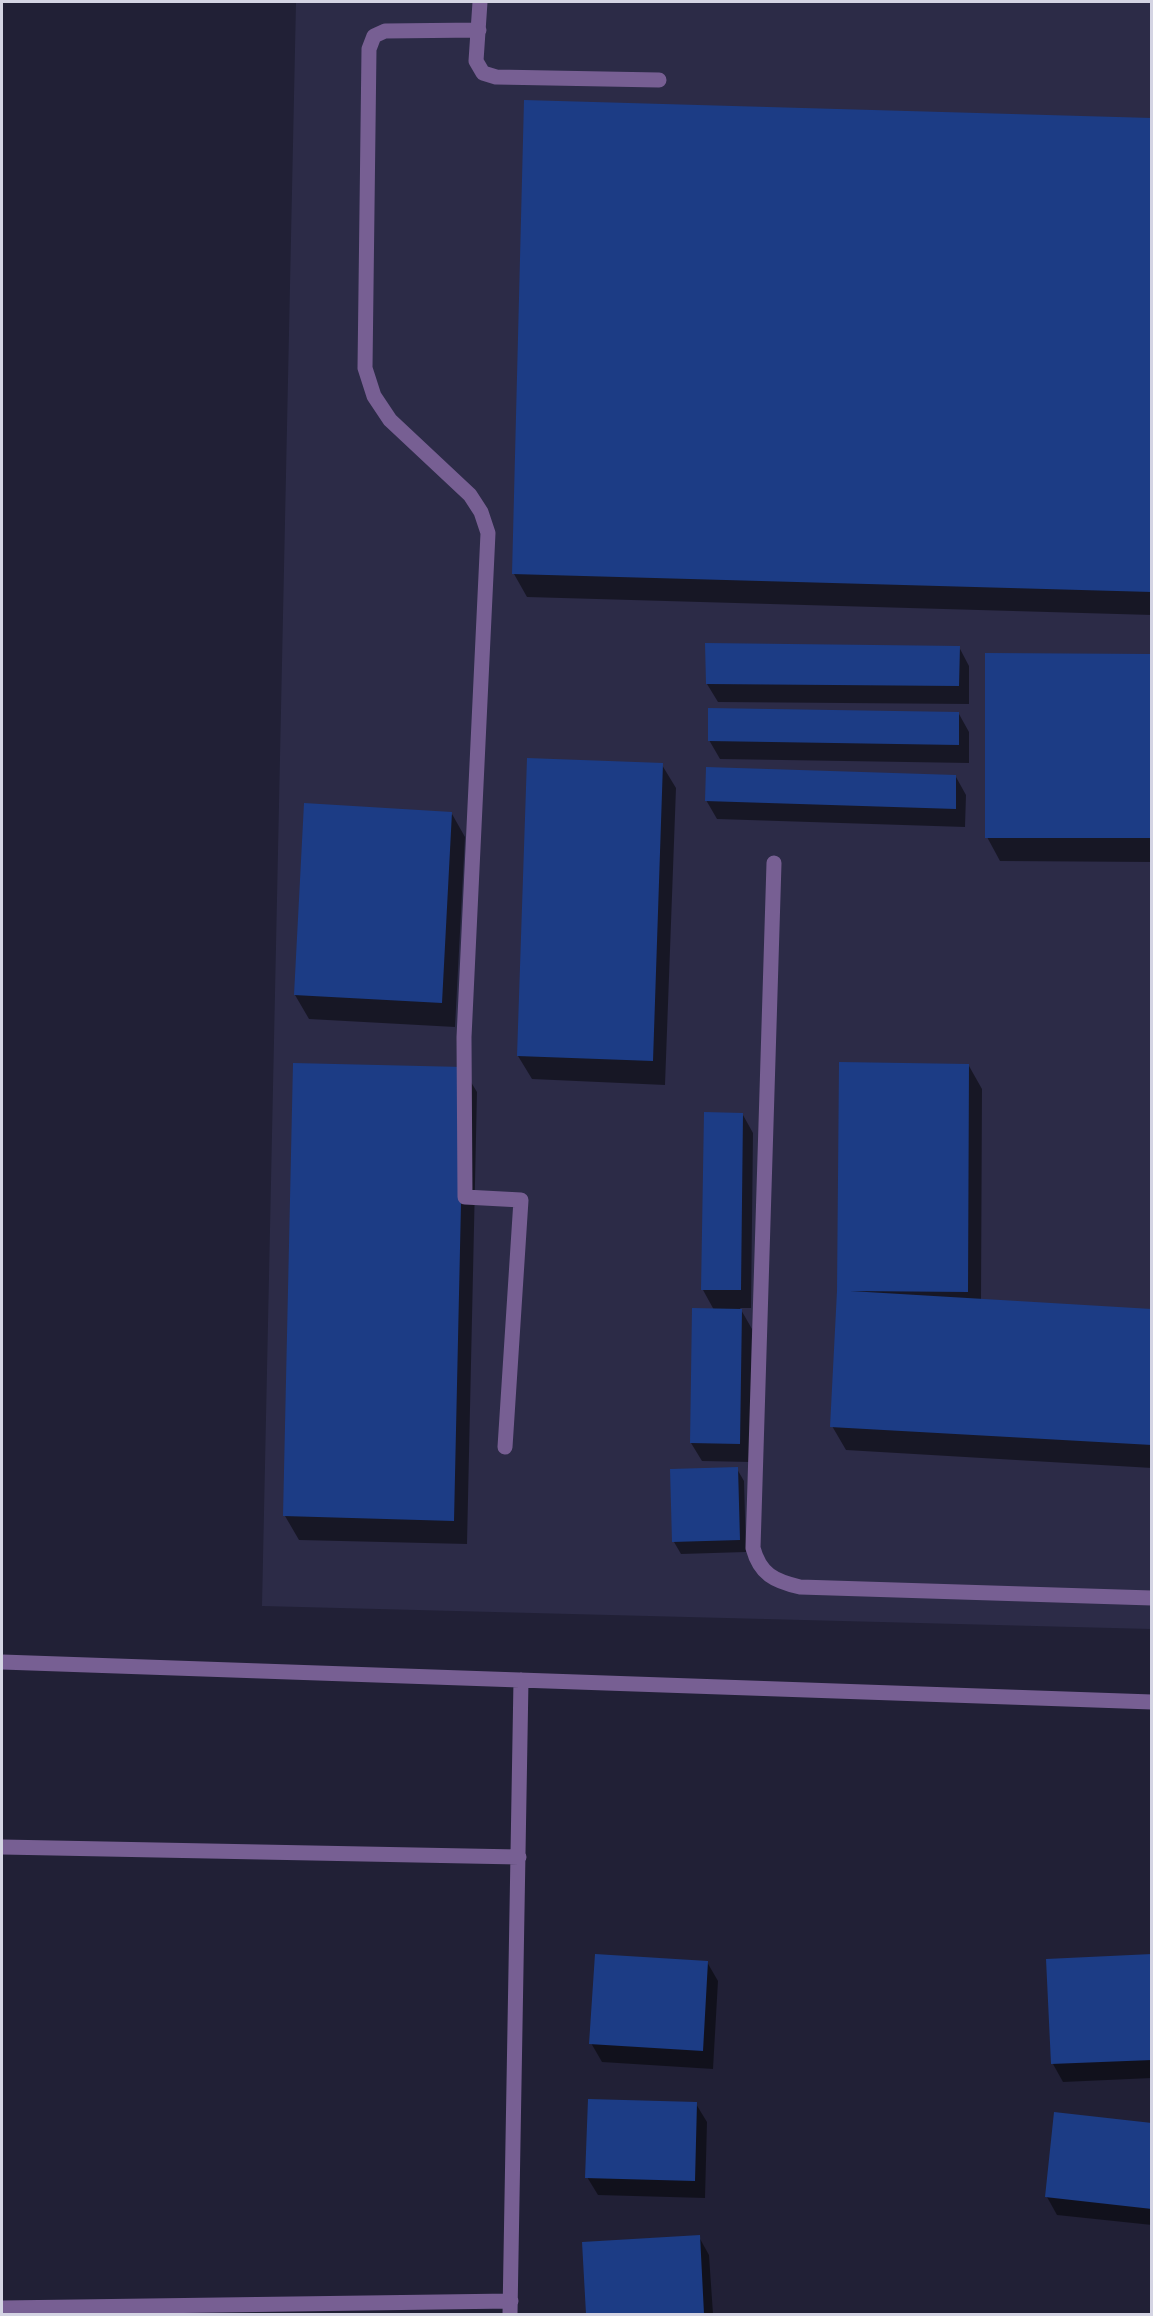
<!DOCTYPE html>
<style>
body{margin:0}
#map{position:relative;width:1153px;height:2316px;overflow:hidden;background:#212036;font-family:"IBM Plex Serif",serif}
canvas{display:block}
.frame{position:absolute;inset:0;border:3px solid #d4d4e3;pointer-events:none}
</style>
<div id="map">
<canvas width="1153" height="2316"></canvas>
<div class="frame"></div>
</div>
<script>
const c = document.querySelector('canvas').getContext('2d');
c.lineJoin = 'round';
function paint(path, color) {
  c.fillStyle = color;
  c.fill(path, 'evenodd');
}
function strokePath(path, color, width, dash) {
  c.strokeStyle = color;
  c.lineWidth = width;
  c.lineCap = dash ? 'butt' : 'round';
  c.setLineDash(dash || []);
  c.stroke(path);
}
paint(new Path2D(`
 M296 2H1151V1629L262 1606Z`), '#2c2b47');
paint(new Path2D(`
 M1152 120V615L527 597 514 574Z
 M959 647 969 666V704L718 702 707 684Z
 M1152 655V862L1000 861 987 837Z
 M959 714 969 732V763L720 759 709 740Z
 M662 765 676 788 665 1085 532 1079 518 1056Z
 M956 777 966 795 965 827 717 819 706 800Z
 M452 814 465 837 455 1027 309 1019 295 995Z
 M969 1066 982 1089 981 1301 1152 1311V1468L846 1450 832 1426 839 1291Z
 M463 1069 477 1092 467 1544 299 1540 285 1516Z
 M743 1115 753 1133 751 1308H740L752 1329 750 1462 702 1461 691 1443 714 1310 703 1290Z
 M737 1469 744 1481 746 1552 681 1554 674 1542Z
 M1152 1955V2078L1063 2082 1053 2064 1047 1960Z
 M707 1962 718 1981 713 2069 602 2062 591 2043Z
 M696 2104 707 2122 705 2198 598 2195 587 2177Z
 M1152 2125V2225L1057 2215 1047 2197Z
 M699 2237 709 2255 713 2314H588L584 2243Z`), '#0007');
paint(new Path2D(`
 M524 100 1152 118V592L512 574Z
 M705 643 960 646 959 686 706 684Z
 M985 653 1152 654V838H985Z
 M708 708 959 712V745L708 741Z
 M527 758 663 763 653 1061 517 1056Z
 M706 767 956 775V809L705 801Z
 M304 803 452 812 442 1003 294 995Z
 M839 1062 969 1064 968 1292 850 1291 1152 1309V1445L830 1427 837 1291Z
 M293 1063 464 1067 454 1521 283 1516Z
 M704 1112 743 1113 741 1290H701Z
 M692 1308 742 1309 740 1444 690 1443Z
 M738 1467 740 1540 672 1542 670 1469Z
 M595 1954 708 1961 703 2051 589 2044Z
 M1152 1954V2060L1051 2064 1046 1959Z
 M588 2099 697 2102 695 2181 585 2178Z
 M1054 2112 1152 2123V2209L1045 2197Z
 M700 2235 704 2314H586L582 2242Z`), '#1c3c85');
strokePath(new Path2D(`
 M480 2 476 61 483 73 496 77 659 80
 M479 30 385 31 374 36 369 49 365 368 374 396 390 420 470 495 481 512 488 533 464 1037 465 1197 521 1200 505 1447
 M774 863 753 1548C760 1574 774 1581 800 1587L1152 1598
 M2 1662 1152 1702
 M2 1847 519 1857
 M2 2308 511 2301
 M510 2314 521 1680`), '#775f93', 15);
</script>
